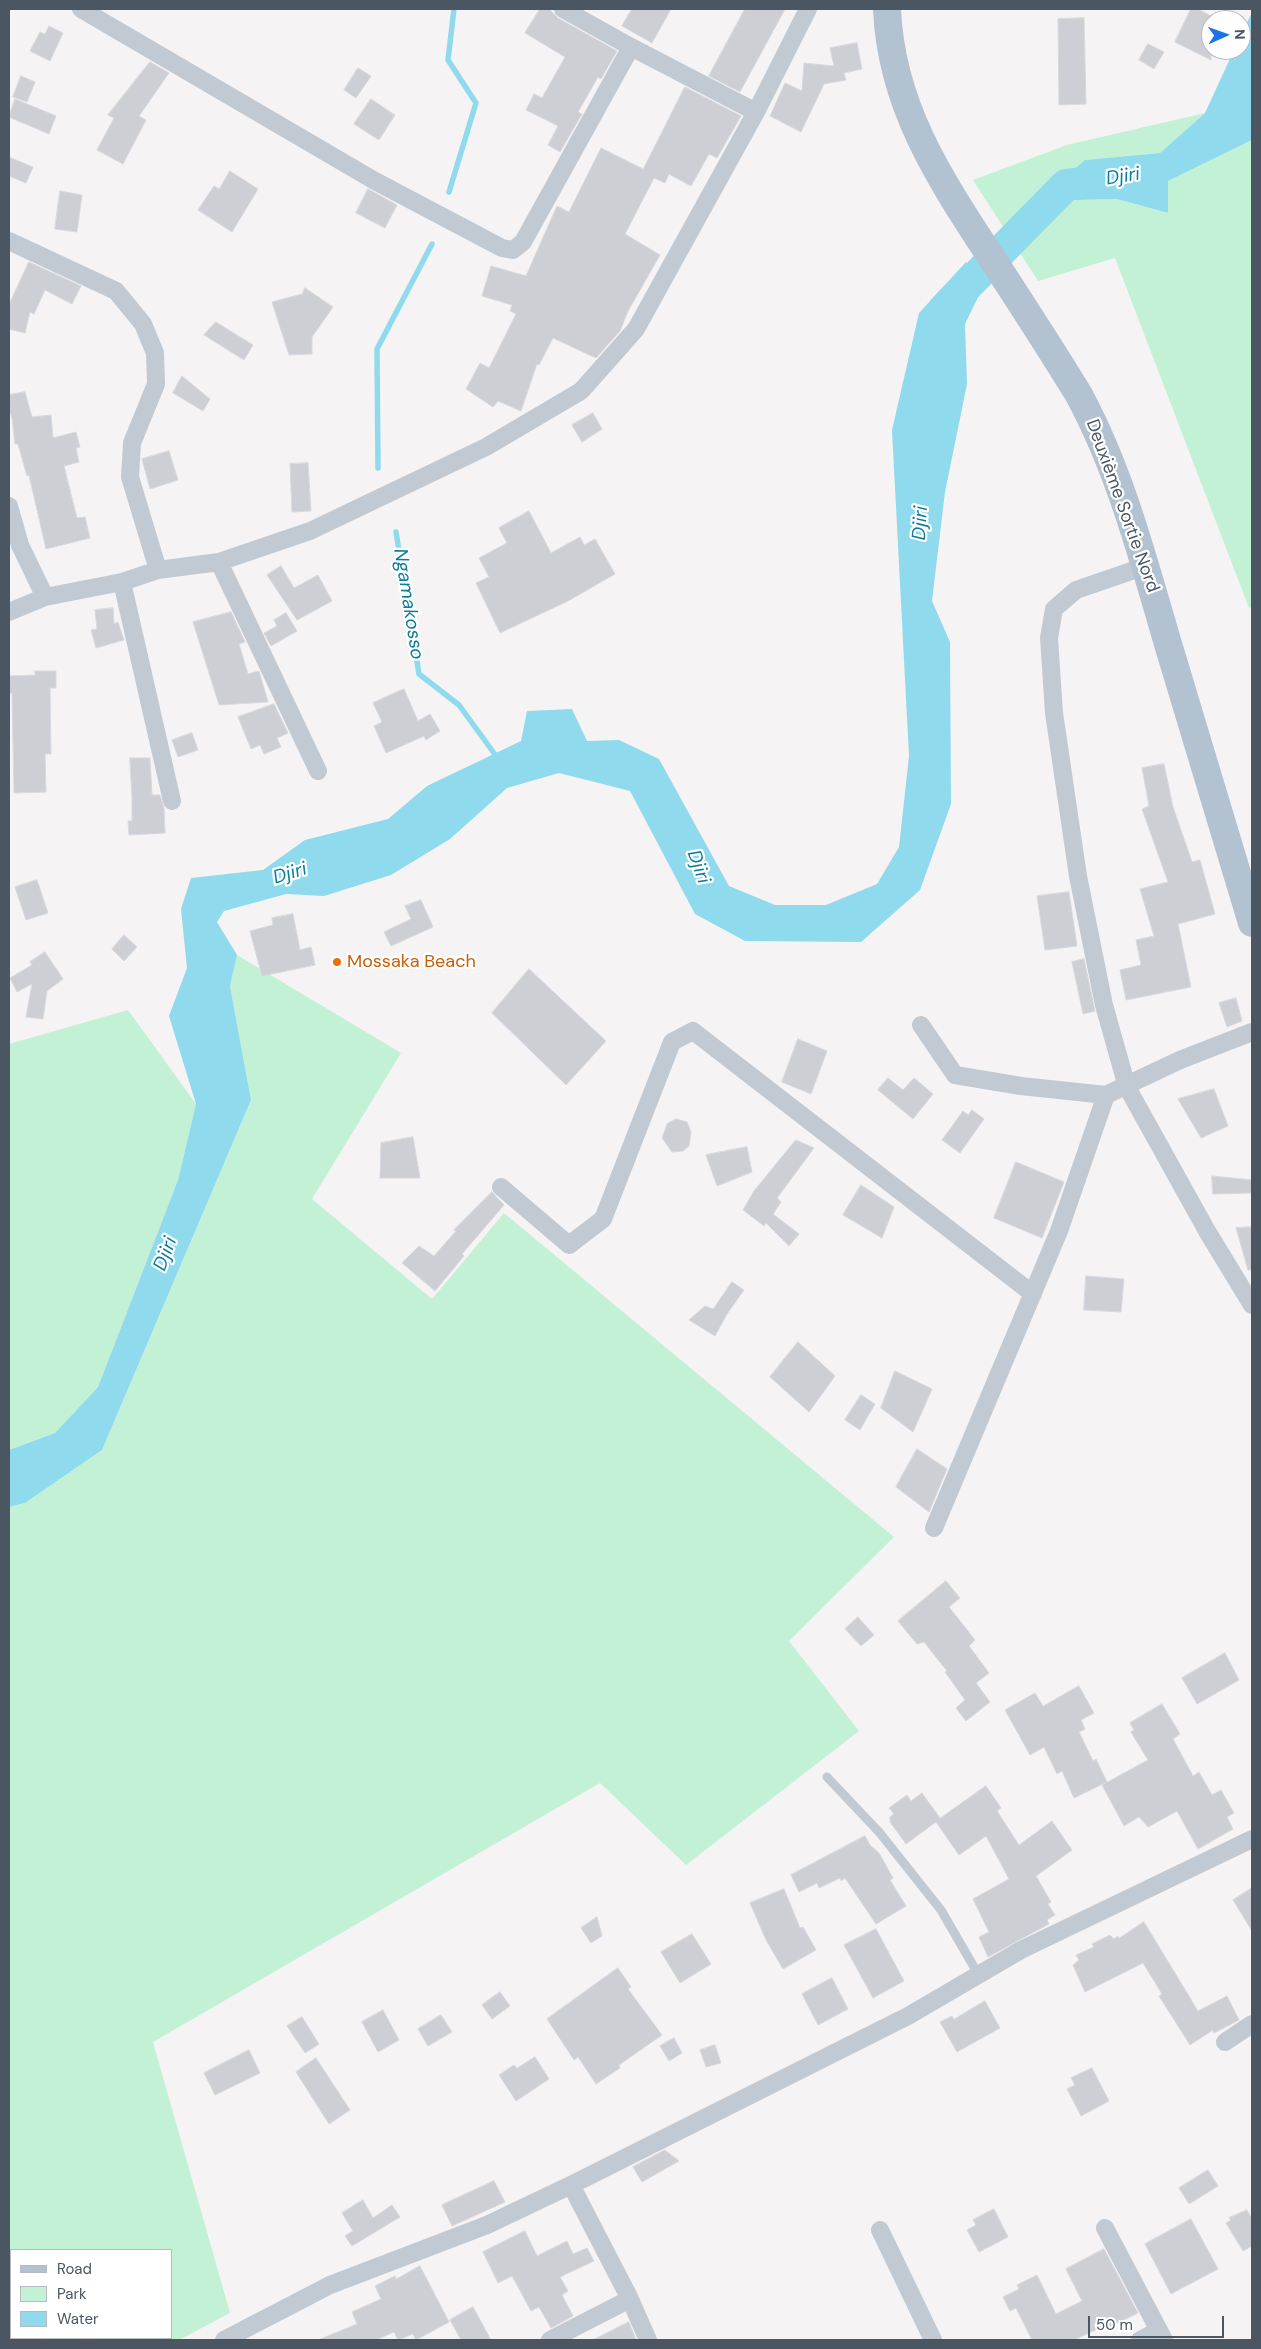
<!DOCTYPE html>
<meta charset="utf-8">
<style>
body{margin:0}
#map{position:relative;width:1261px;height:2349px;overflow:hidden;background:#f5f3f3;font-family:"DM Sans",sans-serif}
canvas{display:block}
.frame{position:absolute;inset:0;border:10px solid #4a5661;pointer-events:none}
.legend{position:absolute;left:10px;top:2249px;width:162px;height:90px;box-sizing:border-box;background:#fff;border:1px solid #b7bbc0;margin:0;padding:6px 9px;list-style:none;font-size:15px;color:#4a5661}
.legend li{display:flex;align-items:center;gap:10px;height:25px}
.legend b{width:25px;border:1px solid #b7bbc0}
.north{position:absolute;left:1201px;top:10px;width:50px;height:50px;box-sizing:border-box;background:#fff;border:1px solid #b7bbc0;border-radius:50%;rotate:88deg;font-size:14px;font-weight:700;line-height:20px;text-align:center;color:#4a5661}
.north::after{content:'';display:block;margin:auto;width:18px;height:22px;background:#1a73e8;clip-path:polygon(50% 0,100% 100%,50% 72%,0 100%)}
.scale{position:absolute;left:1088px;top:2316px;width:136px;height:22px;box-sizing:border-box;border:2px solid #4a5661;border-top:0;padding-left:6px;font-size:15px;line-height:18px;white-space:nowrap;color:#4a5661;-webkit-text-stroke:4px #fff;paint-order:stroke}
</style>
<div id="map">
<canvas width="1261" height="2349"></canvas>
<div class="frame"></div>
<ul class="legend">
<li><b style="height:6px;background:#b3c2d1"></b>Road</li>
<li><b style="height:14px;background:#c3f1d5"></b>Park</li>
<li><b style="height:14px;background:#90daee"></b>Water</li>
</ul>
<div class="north">N</div>
<div class="scale">50 m</div>
</div>
<script>
const c = document.querySelector('canvas').getContext('2d');
c.lineJoin = 'round';
function paint(path, color) {
  c.fillStyle = color;
  c.fill(path, 'evenodd');
}
function strokePath(path, color, width, dash) {
  c.strokeStyle = color;
  c.lineWidth = width;
  c.lineCap = dash ? 'butt' : 'round';
  c.setLineDash(dash || []);
  c.stroke(path);
}
function label(font, color, halo, rows, align = 'center') {
  c.font = font + ' "DM Sans",sans-serif';
  c.lineWidth = 4.5;
  c.setLineDash([]);
  c.textBaseline = 'middle';
  c.strokeStyle = halo;
  c.fillStyle = color;
  for (const [text, x, y, turn = 0] of rows) {
    c.save();
    c.translate(x, y);
    c.rotate((+turn || 0) * Math.PI / 180);
    c.textAlign = isNaN(turn) ? turn : align;
    if (halo) c.strokeText(text, 0, 0);
    c.fillText(text, 0, 0);
    c.restore();
  }
}
paint(new Path2D(`
 M1205 113 1160 153 1085 160 1075 200 1117 199 1168 213V181L1252 140V607L1249 608 1115 258 1038 281 973 180 1067 145Z
 M237 955 401 1053 312 1199 432 1299 504 1213 894 1537 789 1641 859 1731 686 1865 600 1783 153 2042 230 2313 179 2340H9V1507L25 1503 102 1450 251 1100 230 986ZM11 2250H171V2338H11Z
 M128 1010 196 1104 178 1180 98 1387 55 1433 9 1450V1044Z`), '#c3f1d5');
paint(new Path2D(`
 M1252 12V140L1168 181V213L1117 199 1075 200 1060 182 1085 160 1160 153 1205 113 1234 50H1241V36Z
 M966 262 983 287 965 324 967 384 945 492 932 601 950 642 951 804 920 890 861 942 745 941 695 914 630 791 559 773 507 788 450 839 391 875 324 896 286 894 224 911 217 922 237 955 230 986 251 1100 102 1450 25 1503 9 1507V1450L55 1433 98 1387 178 1180 196 1104 169 1016 187 968 181 909 191 878 263 870 305 840 388 819 427 786 521 741 527 711 572 709 587 741 619 740 659 759 729 886 775 905H826L877 884 899 847 909 756 892 430 919 313Z`), '#90daee');
strokePath(new Path2D(`
 M449 192 476 103 448 60 454 9
 M378 468 377 349 432 244
 M396 532 419 674 459 705 499 760`), '#90daee', 5.5);
strokePath(new Path2D(`
 M944 309 1066 185 1108 179`), '#90daee', 32);
const building = new Path2D(`
 M540 9H549L558 18 617 51 601 79 598 77 578 112 582 114 560 152 548 145 558 126 526 110 534 94 542 98 565 57 525 33Z
 M632 9H671L652 43 622 26Z
 M745 9H785L740 92 709 76Z
 M1191 9H1198L1211 16V60L1175 42Z
 M1084 18 1086 104 1059 105 1058 19Z
 M49 26 63 33 50 61 30 51 40 32 45 34Z
 M857 43 862 69 844 73 846 80 824 84 801 132 770 116 785 83 802 91 804 63 834 66 830 48Z
 M1148 44 1164 52 1154 69 1139 60Z
 M150 62 169 73 139 116 146 120 123 164 97 150 114 118 108 115Z
 M358 68 371 76 356 98 344 90Z
 M21 76 35 82 27 102 13 97Z
 M685 87 741 116 717 158 709 154 691 186 669 174 665 183 654 178 625 234 660 255 628 311 620 331 596 358 553 338 539 365 537 364 521 411 498 401 493 407 466 389 480 363 489 368 516 314 510 311 512 305 482 296 491 266 526 276 557 206 569 212 601 148 643 169Z
 M15 99 56 116 49 134 9 117Z
 M371 99 395 115 379 140 354 124Z
 M9 157 33 167 26 183 9 176Z
 M230 171 258 189 232 232 198 210 214 186 219 189Z
 M368 189 397 205 385 228 356 213Z
 M60 191 82 195 77 232 55 229Z
 M29 262 81 286 72 304 45 290 34 314 30 312 25 333 9 329V305Z
 M305 288 333 307 312 337V354L289 355 272 302 302 294Z
 M216 322 253 345 244 360 204 335Z
 M182 376 210 399 203 411 173 393Z
 M25 392 32 417 51 415 53 438 76 432 80 447 76 448 79 462 64 466 77 518 85 517 90 538 46 549 29 475 27 476 18 444H15L12 418 9 409V395Z
 M593 413 602 429 582 442 572 425Z
 M169 451 178 480 150 489 142 459Z
 M308 463 311 511 292 512 290 464Z
 M529 511 551 553 580 537 584 545 595 539 615 574 568 601 500 633 476 583 489 577 479 558 507 543 499 528Z
 M281 566 294 588 318 575 332 601 297 620 267 575Z
 M113 608 114 624 118 622 124 640 96 648 91 630 97 629 95 610Z
 M231 612 245 642 239 644 248 674 259 671 268 702 219 705 193 622Z
 M286 613 297 631 271 646 264 633 277 626 274 620Z
 M35 671H56V688H50L51 754H45L46 792 14 793 12 693H9V676L35 675Z
 M404 689 418 721 430 714 440 731 426 740 424 736 386 753 374 726 382 722 373 703Z
 M274 704 288 733 277 738 281 747 264 754 260 745 251 749 238 717Z
 M192 733 198 750 178 757 172 740Z
 M130 758H150L152 795H160L164 808 165 833 129 835 128 821H132V797Z
 M1164 764 1173 807 1192 862 1200 860 1215 914 1178 924 1191 987 1126 1000 1120 970 1141 965 1136 940 1154 936 1140 889 1168 882 1142 809 1149 806 1142 768Z
 M37 880 48 913 26 920 15 887Z
 M1069 892 1077 946 1045 950 1037 896Z
 M421 900 433 927 391 946 384 932 411 919 405 906Z
 M293 914 300 950 311 947 315 965 262 976 250 931 273 925 272 918Z
 M124 935 137 947 124 961 112 949Z
 M45 952 63 979 47 991 43 1019 26 1017 32 984 17 992 10 978 32 965 30 962Z
 M1084 959 1095 1011 1083 1014 1072 962Z
 M529 969 606 1041 566 1085 492 1013Z
 M1236 998 1242 1021 1227 1027 1219 1003Z
 M798 1039 827 1051 811 1094 782 1082Z
 M888 1078 903 1090 914 1078 933 1094 913 1119 878 1090Z
 M1214 1089 1228 1126 1201 1138 1178 1099Z
 M972 1110 984 1119 960 1153 942 1140 963 1111 968 1115Z
 M676 1119 687 1122 691 1132 689 1146 683 1151 672 1152 662 1138 667 1124Z
 M413 1137 420 1178H380L381 1143Z
 M796 1140 814 1148 777 1198 781 1202 773 1214 799 1234 789 1246 766 1223 764 1226 743 1210 754 1191Z
 M747 1147 752 1172 717 1186 706 1155Z
 M1016 1162 1064 1182 1042 1238 994 1218Z
 M1212 1176 1252 1180V1193L1213 1194Z
 M861 1185 894 1207 882 1238 843 1215Z
 M492 1192 504 1205 462 1254 464 1256 435 1291 402 1263 419 1246 434 1256 456 1231 454 1230Z
 M1252 1227V1270H1248L1236 1228Z
 M1086 1276 1124 1279 1121 1312 1084 1310Z
 M732 1282 744 1290 727 1314 715 1336 689 1320 705 1306 713 1309Z
 M798 1342 835 1376 809 1412 770 1377Z
 M895 1371 932 1389 913 1432 881 1408Z
 M861 1395 875 1404 860 1430 845 1420Z
 M917 1449 947 1469 929 1512 896 1487Z
 M946 1581 960 1598 949 1607 975 1640 969 1646 989 1673 976 1683 990 1702 966 1721 956 1708 965 1700 945 1672 947 1671 924 1642 917 1644 898 1621Z
 M858 1617 874 1635 861 1646 845 1629Z
 M1225 1653 1239 1680 1197 1704 1182 1678Z
 M1079 1686 1094 1713 1081 1720 1085 1729 1079 1732 1093 1761 1096 1759 1107 1782 1074 1798 1062 1771 1057 1774 1044 1747 1030 1755 1005 1710 1035 1693 1043 1706Z
 M1162 1704 1180 1734 1173 1739 1193 1776 1199 1772 1212 1795 1221 1790 1234 1813 1227 1817 1233 1829 1198 1849 1177 1811 1148 1827 1139 1817 1124 1826 1102 1785 1148 1760 1131 1732 1134 1730 1130 1723Z
 M986 1786 1001 1808 997 1811 1019 1845 1052 1821 1072 1850 1036 1876 1051 1902 1048 1904 1055 1915 1047 1920 1049 1924 988 1957 979 1937 989 1932 973 1899 1009 1879 986 1836 959 1855 936 1822 906 1844 890 1822V1817L894 1814 889 1808 907 1795 911 1801 922 1793 940 1818Z
 M865 1836 870 1845 879 1853 893 1878 890 1880 906 1906 876 1924 845 1878 841 1881 840 1878 819 1888 817 1883 799 1892 791 1875Z
 M1252 1888V1931L1233 1900Z
 M784 1889 800 1928 803 1927 816 1950 783 1969 766 1940 750 1903Z
 M597 1917 602 1936 591 1943 581 1928Z
 M1144 1922 1198 2011 1227 1996 1239 2020 1214 2033 1213 2030 1190 2045 1159 1996 1162 1994 1143 1963 1085 1992 1073 1965 1079 1960 1076 1955 1094 1947 1092 1944 1110 1935 1114 1939 1118 1936 1119 1938Z
 M876 1929 904 1981 873 1998 844 1945Z
 M692 1934 711 1964 680 1983 661 1952Z
 M618 1968 631 1987 628 1989 662 2035 619 2065 620 2068 596 2084 578 2057 574 2060 547 2019Z
 M832 1978 848 2009 818 2025 802 1994Z
 M500 1992 510 2006 492 2019 482 2005Z
 M985 2001 1000 2028 957 2052 940 2022 952 2016 954 2019Z
 M383 2010 399 2040 378 2052 362 2022Z
 M441 2015 452 2032 428 2046 418 2029Z
 M302 2017 319 2044 305 2053 287 2026Z
 M674 2038 682 2053 669 2061 660 2046Z
 M715 2045 721 2063 706 2067 700 2050Z
 M249 2050 260 2073 215 2095 204 2073Z
 M535 2057 549 2079 516 2101 499 2075 514 2065 517 2068Z
 M316 2058 350 2110 329 2124 296 2072Z
 M1092 2068 1109 2101 1081 2116 1067 2089 1075 2085 1071 2078Z
 M665 2150 679 2161 642 2182 633 2167Z
 M1208 2170 1218 2186 1189 2204 1179 2188Z
 M494 2181 505 2202 452 2226 442 2205Z
 M363 2200 373 2218 392 2205 400 2217 352 2246 345 2236 353 2231 342 2213Z
 M994 2209 1008 2237 979 2252 967 2230 976 2225 973 2220Z
 M1247 2210 1252 2219V2246L1243 2251 1226 2223 1231 2220 1229 2218Z
 M1191 2219 1218 2269 1171 2294 1145 2244Z
 M525 2231 537 2256 567 2241 573 2254 587 2248 594 2261 560 2277 568 2291 562 2295 573 2316 551 2328 539 2307 531 2311 512 2276 498 2283 483 2252Z
 M1104 2249 1138 2313 1103 2330 1102 2327 1074 2340H1032L1016 2308 1010 2311 1003 2297 1019 2289 1017 2285 1037 2275 1056 2314 1082 2301 1066 2269Z
 M420 2266 449 2322 416 2340 413 2334 398 2340 394 2332 376 2340H318L357 2324 352 2312 381 2299 375 2286 395 2276 396 2279Z
 M473 2307 491 2340H461L450 2320Z
 M629 2322 636 2340H593Z`);
paint(building, '#cdcfd5');
strokePath(building, '#d7d9de', 1);
strokePath(new Path2D(`
 M827 1777 879 1832 941 1910 978 1974`), '#c1cad2', 9);
strokePath(new Path2D(`
 M81 9 375 181 502 248 513 250 523 242 631 47
 M563 9 631 47 756 112
 M9 241 116 291 143 324 155 353 156 384 132 443 130 477 158 570
 M9 506 20 545 45 597
 M219 562 318 771
 M1146 566 1076 590 1054 609 1049 638 1054 713 1078 876 1104 1005 1127 1087 1207 1231 1252 1305
 M122 582 172 801
 M9 612 45 597 122 582 158 570 219 562 310 531 486 447 581 391 636 329 756 112 808 9
 M921 1025 955 1075 1021 1086 1106 1095 1180 1060 1252 1032
 M501 1187 569 1245 603 1219 672 1042 693 1031 1033 1294
 M934 1528 1059 1231 1106 1095
 M1225 2042 1252 2024
 M571 2185 630 2299 648 2340
 M1105 2228 1164 2340
 M880 2230 933 2340
 M224 2340 330 2285 487 2225 571 2185 908 2016 1021 1950 1252 1839
 M550 2340 630 2299
 M1140 2340 1158 2331`), '#c1cad2', 18);
strokePath(new Path2D(`
 M887 9C891 106 940 179 991 257 1021 303 1051 349 1079 395 1121 473 1143 559 1168 644 1196 737 1224 830 1252 923`), '#b3c2d1', 28);
for (const [x, y, r, color] of [
 [337,962,5,"#e8710a"]
]) {
  const dot = new Path2D();
  dot.arc(x, y, r, 0, 2 * Math.PI);
  c.fillStyle = color;
  c.fill(dot);
  strokePath(dot, '#fff', 2);
}
label('18px', '#4a5661', '#fff', [
 ["Deuxième Sortie Nord",1122,506,70]
]);
label('18px', '#c56008', '#fff', [
 ["Mossaka Beach",347,962]
], 'left');
label('italic 19px', '#0c7c9b', '#fff', [
 ["Djiri",1123,177,-9],
 ["Djiri",921,523,-86],
 ["Ngamakosso",408,604,81],
 ["Djiri",698,867,70],
 ["Djiri",290,874,-17],
 ["Djiri",166,1254,-69]
]);
</script>
